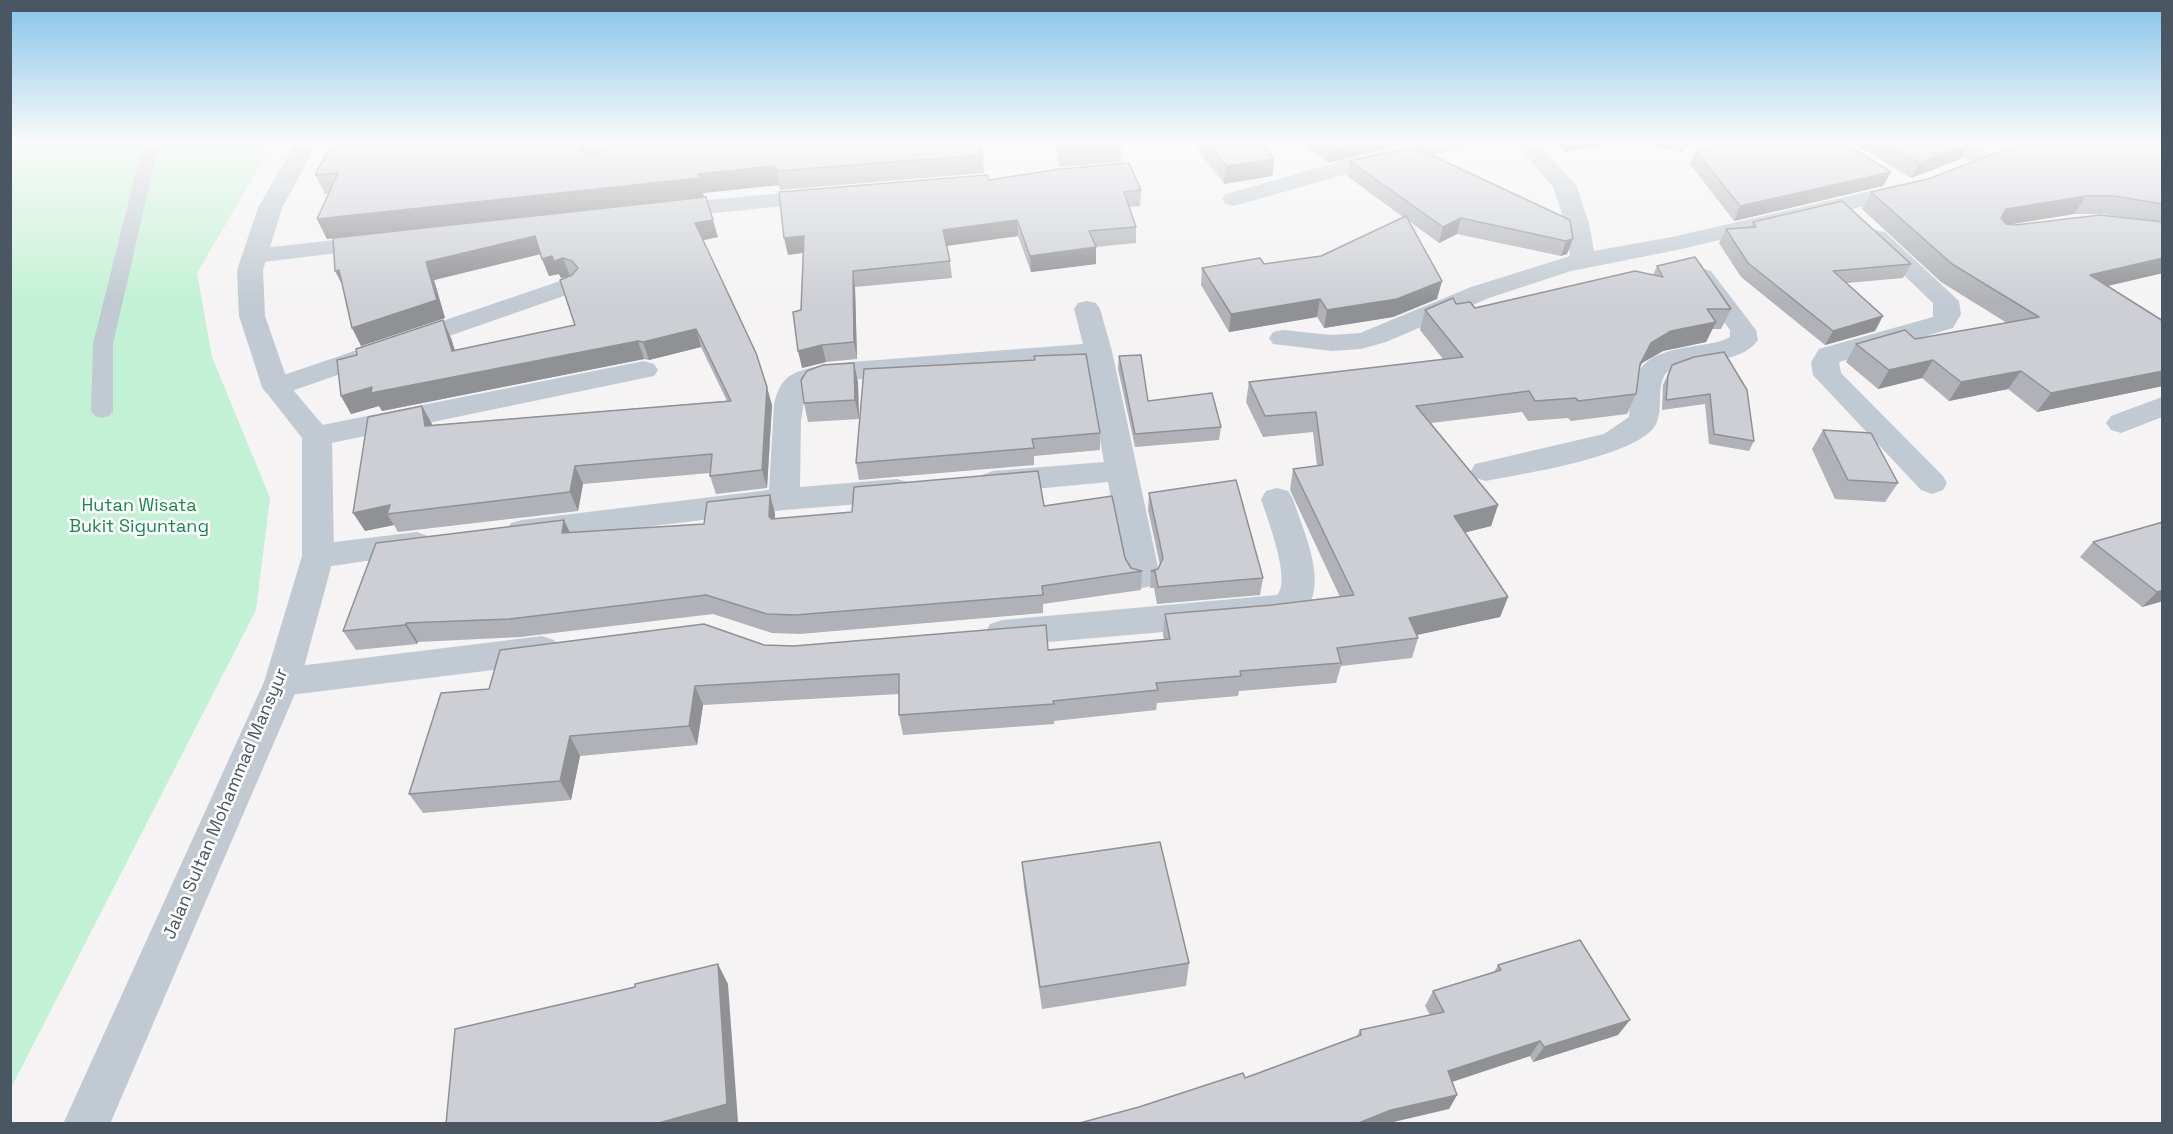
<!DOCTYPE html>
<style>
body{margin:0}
#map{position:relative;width:2173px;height:1134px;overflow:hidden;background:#f5f3f3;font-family:"Space Grotesk",sans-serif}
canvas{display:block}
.frame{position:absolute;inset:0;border:12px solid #4a5661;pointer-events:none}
</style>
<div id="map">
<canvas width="2173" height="1134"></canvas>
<div class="frame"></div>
</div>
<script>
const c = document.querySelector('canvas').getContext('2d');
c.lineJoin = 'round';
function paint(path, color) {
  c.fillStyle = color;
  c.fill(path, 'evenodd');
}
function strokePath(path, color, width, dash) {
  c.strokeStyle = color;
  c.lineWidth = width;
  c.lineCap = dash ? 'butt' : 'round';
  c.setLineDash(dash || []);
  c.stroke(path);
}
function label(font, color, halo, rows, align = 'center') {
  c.font = font + ' "Space Grotesk",sans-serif';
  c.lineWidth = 5;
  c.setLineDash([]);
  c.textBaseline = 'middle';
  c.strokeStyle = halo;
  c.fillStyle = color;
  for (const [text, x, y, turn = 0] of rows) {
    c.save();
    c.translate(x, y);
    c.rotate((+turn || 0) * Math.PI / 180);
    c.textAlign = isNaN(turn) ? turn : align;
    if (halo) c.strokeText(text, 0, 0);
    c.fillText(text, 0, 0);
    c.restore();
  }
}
paint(new Path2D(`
 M11 143H273L197 273 212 357 270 498 256 610 11 1088Z`), '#c3f1d5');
paint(new Path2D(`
 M139 143H155L157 151 113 344V411L109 416 102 418 95 416 91 411 93 344 141 151Z`), '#c1cad2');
paint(new Path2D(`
 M586 143H608V162L605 167 597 169 589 167 586 162Z
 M1426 143H1468L1465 148 1361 170 1234 206 1226 204 1222 199 1226 194 1349 159Z
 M1515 143H1538L1576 185 1589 223 1594 251 1677 236 1909 182 1917 184 1921 189 1917 194 1677 250 1571 271 1489 298 1386 342 1361 349 1332 351 1273 344 1269 338 1273 332 1283 330 1332 335 1360 333 1471 287 1570 256 1565 223 1553 187Z
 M1938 143C1956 143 1984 141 1995 158L1992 163C1975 167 1957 154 1941 148Z
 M826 189 834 191 838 196 834 201 665 218 657 216 653 211 657 206 665 204Z
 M1876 230 1885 232 1959 301 1961 314 1953 328 1839 362 1841 373 1943 476 1947 483 1943 490 1932 494 1921 490 1813 375 1811 362 1819 349 1933 317V303L1864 237 1867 232Z
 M378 235 387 237 390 242 387 247 255 263 246 261 243 256 246 251 255 249Z
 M1702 268 1711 271 1756 330 1758 340C1739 367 1692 357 1666 373 1656 388 1663 406 1657 422 1644 456 1521 474 1486 481L1475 478 1471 471 1475 464 1604 434 1629 417C1632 365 1643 354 1695 346 1707 344 1719 343 1730 337V330L1689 276 1693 271Z
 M569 278 578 281 582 286 578 291 286 393 276 396 266 393 262 387 266 381Z
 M1087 301 1096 303 1100 309 1112 351 1160 576 1155 585 1143 588 1131 585 1126 576 1108 482 993 493 982 489 978 482 982 475 993 471 1104 462 1086 360 826 382 806 389 801 421 800 487 897 479 908 482 913 490 908 498 897 501 785 510 522 542 511 539 506 531 511 523 522 520 769 490 774 404C782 371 796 372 826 364L1083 344 1074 309 1078 303Z
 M644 361 654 364 658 370 654 376 317 446 307 443 302 436 307 429 317 426Z
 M2162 397V417L2121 433 2111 430 2106 423 2111 416Z
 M1277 488 1288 491 1293 499C1302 528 1330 585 1304 611 1296 619 1278 620 1268 623L1002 646 990 642 985 633 990 624 1002 620 1277 595C1292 581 1267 518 1261 499L1266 491Z
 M417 532 428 536 433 544 428 552 318 568 306 564 302 556 306 548 318 544Z
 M542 636 554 640 560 650 554 660 542 664 282 696 269 692 264 682 269 672 282 668Z`), '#c1cad2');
paint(new Path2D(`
 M295 143H317L282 208 263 270 265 316 289 385 332 436 334 556 300 682 110 1124H63L264 682 302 556V438L262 387 239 316 237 270 258 208Z`), '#c1cad2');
paint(new Path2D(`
 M332 143H584V150L591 153 983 155 984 173 780 190 779 185 703 193 704 197 337 238 718 237 703 240 772 405 767 488 716 494 710 476V473L583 484 578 511 398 532 394 525 365 531 432 425 727 401 701 347 649 360 644 359 382 411 379 406 351 414 341 396 451 338 455 350 575 325 570 276 561 278 559 274 549 276 540 254 434 280 445 318 361 346 333 238 327 239 317 219 329 194H325L315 175Z
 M1056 143H1121L1122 162 1059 167Z
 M1199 143H1261L1274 159 1272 176 1224 184 1198 150Z
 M1300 143H1402L1385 147 1384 149 1328 163Z
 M1553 143H1614L1564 152Z
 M1652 143H1690L1681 153 1675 146 1665 150Z
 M1853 143H1965L1961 159 1911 178Z
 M2163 146V273L2107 286 2163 321V386L2037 412 2008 389 1949 401 1922 378 1878 389 1846 362 1856 344 1915 339 2007 323 1941 282 1862 209 1871 192 1928 179ZM2074 214H2102L2130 218 2015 225 2009 224Z
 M1695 150 1883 186 1734 221 1690 164Z
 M1350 161 1570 220 1567 254 1561 256 1457 234 1439 243 1409 221 1437 299 1393 317 1324 328 1317 317 1229 332 1201 285 1202 268 1264 264 1321 256 1403 217 1347 176Z
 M989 180 1141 190 1140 206 1129 207 1136 227V243L1096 247V264L1031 272 1018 236 947 246 950 261 952 278 855 287 857 359 826 362 802 368 801 310 803 253 788 255Z
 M1753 222 1911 264 1903 278 1847 283 1875 331 1825 345 1741 277 1719 243 1726 229 1751 227Z
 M1657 266 1731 309 1721 329H1712L1706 342 1663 351 1642 363 1639 370 1636 394 1627 414 1571 421 1568 418 1528 421 1522 412 1431 423 1498 505 1491 526 1465 532 1508 597 1500 617 1416 635 1418 638 1412 658 1341 666 1336 683 1239 691 1238 696 1157 703 1156 710 1054 721V724L903 735 899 715V694L703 705 697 745 580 756 571 800 423 813 409 794 489 689 764 645 1048 650 1164 640 1163 634 1165 614 1272 605 1340 597 1290 490 1293 469 1317 466 1313 432 1263 437 1246 402 1249 382 1443 359 1420 330 1425 310 1456 304 1475 308 1653 275Z
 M1119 356 1148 401 1221 427 1219 440 1135 447 1118 369Z
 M1694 357 1754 441 1749 451 1709 444 1705 404 1662 410 1663 385 1672 365Z
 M864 369 1100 433V450L1034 456V465L859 480 856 463Z
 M858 382 859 419 808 422 804 403Z
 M1823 430 1898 483 1885 502 1835 499 1812 449Z
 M1149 493 1263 578 1260 595 1157 604 1154 588H1150L1151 571 1158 569 1160 565 1148 510Z
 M770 495 775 514V519L1044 506 1125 558 1131 568 1142 571 1141 590 1043 604V613L800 634 772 633 713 614 520 637 418 642 417 644 356 650 343 631 570 532 704 524Z
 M2163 522V601L2142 607 2080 557 2093 542Z
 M1022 862 1189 963 1186 986 1042 1009 1024 887Z
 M1498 965 1618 1035 1533 1062 1530 1056 1452 1082 1457 1095 1449 1109 1245 1078 1357 1036 1360 1030 1430 1015 1425 1006 1433 991 1494 972Z`), '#b0b2b7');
paint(new Path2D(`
 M578 143H584V162Z
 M1363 143H1402L1385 147 1384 149 1328 163 1330 151Z
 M1567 143H1614L1564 152Z
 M1668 143H1676L1675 146 1665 150Z
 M1684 143H1690L1681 153Z
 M1969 145 1961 159 1911 178 1919 163Z
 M1274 159 1272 176 1224 184 1226 166Z
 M775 166 779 185 703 193 704 197 327 239 317 219 698 174Z
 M1891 172 1883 186 1734 221 1740 206Z
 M2086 196 2074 214 1995 227 2006 209Z
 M1461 218 1457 234 1439 243 1443 227Z
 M713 220 718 237 699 241 695 223Z
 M1017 220 1018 236 945 246 943 230Z
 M535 236 541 254 434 280 445 318 361 346 352 328 426 262Z
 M804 236 807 252 788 255 784 238Z
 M1573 239 1567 254 1561 256 1566 241Z
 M1096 247V264L1031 272 1030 256Z
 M552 256 563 258 570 276 561 278 559 274 549 276 542 259Z
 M2163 258V273L2077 293 2090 275Z
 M339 270 344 288 335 271Z
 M853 271 855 287 857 359 854 342Z
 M1442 281 1437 299 1393 317 1324 328 1327 310Z
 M1320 299 1317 317 1229 332 1231 314Z
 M1883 316 1875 331 1825 345 1833 331Z
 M443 320 451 338 460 369 452 351Z
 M1716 322 1706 342 1663 351 1642 363 1631 384 1640 364 1651 343 1671 331Z
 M696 329 701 347 649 360 643 342Z
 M638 341 644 359 382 411 379 406 351 414 341 396 372 387Z
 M822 345 826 362 802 368 798 351Z
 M1933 360 1922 378 1878 389 1889 370Z
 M854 363 858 382 859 419 855 400Z
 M2021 371 2008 389 1949 401 1961 382Z
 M2163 371V386L2037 412 2051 393Z
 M767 387 772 405 767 488 762 470Z
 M422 406 432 424 435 444 425 426Z
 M575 466 583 484 578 511 570 492Z
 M770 495 775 514 774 526 769 517Z
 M390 505 387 514 394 525 365 531 353 513Z
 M1498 505 1491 526 1448 537 1454 516Z
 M564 520 573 539 562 533Z
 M2163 590V601L2142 607 2157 592Z
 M1508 597 1500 617 1403 638 1409 618Z
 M406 623 418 642 417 644 405 625Z
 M695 686 703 705 697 745 689 726Z
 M570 736 580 756 571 800 560 781Z
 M718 964 728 984 738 1122 732 1124H655Z
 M1630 1020 1618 1035 1533 1062 1544 1047Z
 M1540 1041 1530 1056 1439 1086 1448 1071Z
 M1457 1095 1449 1109 1385 1124H1356L1391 1110Z`), '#909195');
const building = new Path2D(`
 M332 143H578L581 150 591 153 601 150 604 143H979L983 155 776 171 775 166 698 174 699 178 317 219 338 173 315 175Z
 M1057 143H1121L1122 144 1058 150Z
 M1208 143H1261L1274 159 1226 166Z
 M1319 143H1363L1330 151Z
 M1723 143H1844L1891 172 1740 206 1695 150Z
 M1885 143H1965L1969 145 1919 163Z
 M2022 143H2157L2163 146V204L2114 196H2086L2006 209 2001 218 2006 224 2015 225 2100 215 2163 222V258L2090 275 2163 321V371L2051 393 2021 371 1961 382 1933 360 1889 370 1856 344 1905 330 1915 339 2039 317 1952 264 1871 192 1928 179Z
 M1414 147 1570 220 1573 239 1566 241 1461 218 1443 227 1350 161Z
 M1129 163 1141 190 1124 192 1136 227 1089 231 1096 247 1030 256 1017 220 943 230 950 261 853 271 854 342 822 345 798 351 793 312 801 310 804 236 784 238 779 192 987 175 989 180 1060 169Z
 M706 197 713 220 695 223 756 353 767 387 762 470 710 476 712 454 575 466 570 492 387 514 390 505 353 513 368 417 422 406 425 426 731 401 696 329 643 342 638 341 371 393 372 387 341 396 337 360 357 355 356 349 443 320 452 351 575 325 560 280 572 275 578 268 572 261 563 258 554 261 552 256 542 259 535 236 426 262 437 300 352 328 339 270 335 271 333 238Z
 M1842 201 1911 264 1833 271 1883 316 1833 331 1748 263 1726 229 1756 227 1753 222Z
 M1406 216 1442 281 1397 299 1327 310 1320 299 1231 314 1202 268 1260 258 1264 264 1321 256Z
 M1695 257 1731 309H1707L1716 322 1671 331 1651 343 1640 364 1636 394 1578 401 1576 398 1535 401 1529 391 1416 406 1498 505 1454 516 1508 597 1409 618 1418 638 1337 648 1341 663 1240 671 1241 676 1156 683 1158 690 1053 701 1054 704 899 715V674L695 686 689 726 570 736 560 781 409 794 441 693 489 689 500 650 704 624 764 645 794 646 1046 625 1048 650 1170 639 1165 614 1272 605 1354 595 1293 469 1323 465 1316 412 1265 416 1249 382 1463 357 1425 310 1453 298 1456 304 1470 302 1475 308 1635 271 1663 277 1657 266Z
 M1724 352 1747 390 1754 441 1714 434 1710 394 1666 400 1668 376 1672 365 1694 357Z
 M1086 354 1100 433 1032 439 1034 448 856 463 864 369 1035 360 1034 356Z
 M1141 355 1148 401 1212 393 1221 427 1135 434 1119 356Z
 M854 363 855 400 804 403 801 380 807 371 823 365Z
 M1823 430 1871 433 1898 483 1848 480Z
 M1038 471 1044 506 1112 496 1125 558 1131 568 1142 571 1042 586 1043 595 795 615 767 614 706 595 510 619 406 623 405 625 343 631 376 543 564 520 562 533 704 524 707 502 770 495 769 517H772L771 519 852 512 854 487Z
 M1236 480 1263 578 1158 587 1155 571H1151L1158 569 1163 558 1149 493Z
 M2163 522V590L2157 592 2093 542Z
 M1160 842 1189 963 1040 987 1022 862Z
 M1580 940 1630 1020 1544 1047 1540 1041 1448 1071 1457 1095 1391 1110 1356 1124H1076L1139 1107 1243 1073 1245 1078 1361 1035 1360 1030 1444 1012 1433 991 1501 970 1498 965Z
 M718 964 727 1104 655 1124H446L455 1029 635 987V984Z`);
paint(building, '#cdcfd5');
strokePath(building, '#909195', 1.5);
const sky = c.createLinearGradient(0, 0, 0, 302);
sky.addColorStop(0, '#85c3ea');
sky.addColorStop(0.47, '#fafafa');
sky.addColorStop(1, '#fafafa00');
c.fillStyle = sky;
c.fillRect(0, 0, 2173, 302);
label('18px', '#17864f', '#fff', [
 ["Hutan Wisata",139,506],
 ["Bukit Siguntang",139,527]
]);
label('18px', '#4a5661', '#fff', [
 ["Jalan Sultan Mohammad Mansyur",226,804,-67]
]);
</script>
